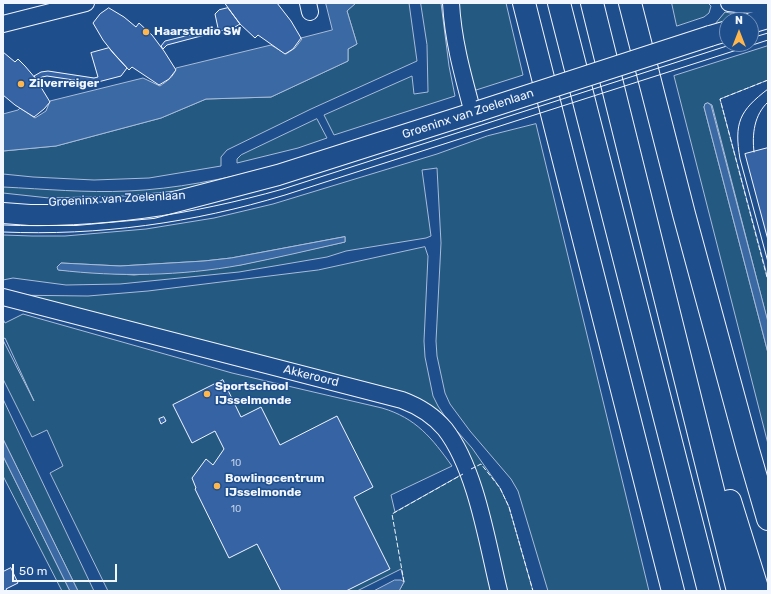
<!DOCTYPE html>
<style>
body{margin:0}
#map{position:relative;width:771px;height:594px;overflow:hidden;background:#1f4e8c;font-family:Rubik,sans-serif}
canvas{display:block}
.frame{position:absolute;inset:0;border:4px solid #f2f6ff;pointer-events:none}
.north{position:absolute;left:719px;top:12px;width:40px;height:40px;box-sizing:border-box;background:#1f4e8c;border:1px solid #7391ba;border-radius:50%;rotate:0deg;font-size:11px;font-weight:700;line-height:16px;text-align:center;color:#f2f6ff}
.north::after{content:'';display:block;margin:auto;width:14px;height:18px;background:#ffb74d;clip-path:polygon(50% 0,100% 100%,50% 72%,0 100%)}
.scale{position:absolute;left:12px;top:564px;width:105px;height:18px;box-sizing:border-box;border:2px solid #f2f6ff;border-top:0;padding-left:5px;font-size:12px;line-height:14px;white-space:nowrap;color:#f2f6ff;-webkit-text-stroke:3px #1f4e8c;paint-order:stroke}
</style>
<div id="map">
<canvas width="771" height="594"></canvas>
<div class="frame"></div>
<div class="north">N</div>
<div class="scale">50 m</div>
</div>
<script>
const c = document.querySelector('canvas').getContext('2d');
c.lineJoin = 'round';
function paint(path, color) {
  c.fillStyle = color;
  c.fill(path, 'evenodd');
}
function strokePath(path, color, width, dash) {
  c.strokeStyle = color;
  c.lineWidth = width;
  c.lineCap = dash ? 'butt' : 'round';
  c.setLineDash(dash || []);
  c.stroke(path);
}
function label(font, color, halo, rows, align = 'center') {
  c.font = font + ' Rubik,sans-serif';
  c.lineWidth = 3;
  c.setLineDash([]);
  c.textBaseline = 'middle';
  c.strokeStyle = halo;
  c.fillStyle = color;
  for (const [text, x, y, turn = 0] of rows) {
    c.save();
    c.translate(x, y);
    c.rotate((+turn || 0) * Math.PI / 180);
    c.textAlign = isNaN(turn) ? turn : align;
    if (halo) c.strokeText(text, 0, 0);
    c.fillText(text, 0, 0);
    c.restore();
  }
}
const green = new Path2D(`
 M356 3H409L417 61 311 109 227 150 221 157V166L149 178 94 180 33 177 3 174V151L56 146 161 118 206 99 271 97 348 61V49L357 44 347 11Z
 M421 3H441L449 66 455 96 334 135 324 115 412 76 414 94 428 92 427 45Z
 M458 3H506L523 75 473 91 466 66Z
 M672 3H708L711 6 709 13 704 17 677 26Z
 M768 11 740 20H727V24L710 30 725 12 745 16Z
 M768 46V80L720 99 768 279V323L712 105 708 103 705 104 704 107 768 353V444L674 76Z
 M317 119 327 138 298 148 237 163V159L241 155Z
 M536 124 649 591H548L518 491 511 479 470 431 450 404 445 393 437 356 436 341 441 243 437 168 422 170 431 236 426 238 346 251 327 257 239 272 120 284 66 285 13 278 3 280V235L32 236H65L146 229 214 218 273 204 437 154 487 136ZM345 237V242L240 265 134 275 59 270 61 263 120 266 204 261 231 258Z
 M269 168 229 181 175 191 126 196 49 198 3 193V187C45 189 86 193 128 191 176 189 223 179 269 168Z
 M425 247 428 256 424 341 425 357 433 396 438 406 448 421 472 448 500 488 509 507 533 591H399L404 582 401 569 357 591H108L50 473 63 466 47 430 32 437 3 379V340L34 401 5 338 3 339V319L5 323 23 314 232 373 382 408C416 418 432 438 452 466L391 495 395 512 475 467 466 453 429 410 3 295 88 296 148 291 318 270Z
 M3 399 94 591H78L3 439Z
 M3 456 70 591H62L3 476Z`);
paint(green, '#245a82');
strokePath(green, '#a8bbd7', 1);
const water = new Path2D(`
 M326 3H356L347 11 357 44 348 49V61L271 97 206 99 161 118 56 146 3 151V114L18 110 20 108 35 118 46 111 50 101 143 78 160 86C167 81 174 77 176 68L271 45 286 54 295 48 302 39 301 38 332 30Z
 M708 103 711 105 768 322V353L704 107 705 104Z
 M345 237V242C310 250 276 258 241 265 181 276 118 277 58 270L57 267 61 263 120 266 204 261 231 258Z
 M3 439 78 591H70L3 456Z
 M395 580H401L404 582 399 591H374Z`);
paint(water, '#3b69a3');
strokePath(water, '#a8bbd7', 1);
const building = new Path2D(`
 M225 3H277L291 21 301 38 293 49 285 54 258 35 255 38 240 24Z
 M109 8 124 17 136 27 139 23 152 35 164 51 176 70 169 79 159 85 132 67 129 70 114 54 103 40 93 23 100 14Z
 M228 8 240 24 235 27 167 45 163 49 161 46 165 41 218 28 215 14 219 10Z
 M109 48 127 68 121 76 94 83 47 76 42 77 37 80 34 76 41 72 48 71 94 78 98 77 91 53Z
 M3 52 15 62 18 59 25 66 36 79 50 102 44 109 34 117 15 105 3 95Z
 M768 148V240L745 154Z
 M223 380 241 417 261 407 280 445 337 416 373 487 354 497 390 569 346 591H281L257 544 229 558 195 489 196 488 192 478 206 459 213 465 224 449 215 431 192 443 173 405Z
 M164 417 166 421 161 424 159 419Z
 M11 568 18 583 6 589 7 591H3V572Z`);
paint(building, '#3563a3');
strokePath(building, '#f2f6ff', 1);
const minor = new Path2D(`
 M308 3 310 12
 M451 3C453 41 463 76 473 113
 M729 3C741 5 751 6 762 3
 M3 24 86 3
 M3 297 402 400C418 406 434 416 445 429 476 469 487 542 499 591`);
const major = new Path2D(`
 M751 23 768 18
 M710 36 727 31
 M3 213 30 215H75L152 208 278 175 479 111`);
const highway = new Path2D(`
 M524 3 673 591
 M559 3 709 591
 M592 3 738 591
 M630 3 684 214 748 450 768 519
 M730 501 758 591`);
strokePath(minor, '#f2f6ff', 18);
strokePath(major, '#f2f6ff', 22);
strokePath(highway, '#f2f6ff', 24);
strokePath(minor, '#1f4e8c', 16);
strokePath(major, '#1f4e8c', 20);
strokePath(highway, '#1f4e8c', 22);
strokePath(new Path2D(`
 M751 38 768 33
 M768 89C739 111 734 123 740 159L768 262
 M754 152C752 134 754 115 768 102
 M3 225C98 229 191 215 283 189L733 44
 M3 232C99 236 193 223 285 195L768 40`), '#f2f6ff', 1);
const majorBridge = new Path2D(`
 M479 111 710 36`);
strokePath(majorBridge, '#f2f6ff', 22, []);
strokePath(majorBridge, '#1f4e8c', 20);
strokePath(new Path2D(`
 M768 80 720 99 768 281
 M471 469 481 464 500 488 509 507 533 591
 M404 582 392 514 463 474`), '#f2f6ff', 1, [5, 2]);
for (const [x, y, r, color] of [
 [146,32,4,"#ffb74d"],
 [21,84,4,"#ffb74d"],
 [207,394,4,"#ffb74d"],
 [217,486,4,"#ffb74d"]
]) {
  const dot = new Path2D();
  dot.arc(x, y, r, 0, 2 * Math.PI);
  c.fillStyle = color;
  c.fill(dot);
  strokePath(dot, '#1f4e8c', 1.5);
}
label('10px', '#c3d1e8', null, [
 ["10",236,463],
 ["10",236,509]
]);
label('bold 12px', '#f2f6ff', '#1f4e8c', [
 ["Haarstudio SW",154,32],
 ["Zilverreiger",29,84],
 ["Sportschool",215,387],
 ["IJsselmonde",215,401],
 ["Bowlingcentrum",225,479],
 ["IJsselmonde",225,493]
], 'left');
label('12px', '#f2f6ff', '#1f4e8c', [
 ["Groeninx van Zoelenlaan",468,114,-18],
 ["Groeninx van Zoelenlaan",117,199,-3],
 ["Akkeroord",311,376,14]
]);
</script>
